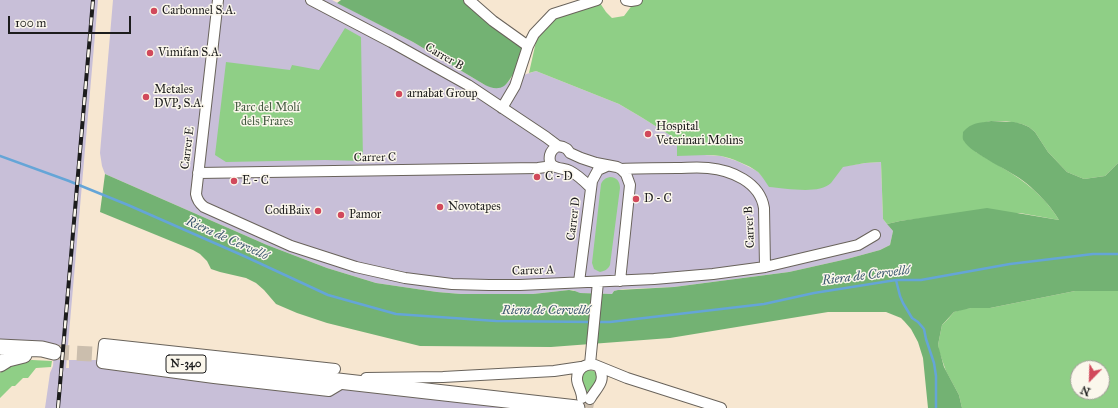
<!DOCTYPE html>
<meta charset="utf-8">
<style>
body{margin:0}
#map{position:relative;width:1118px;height:408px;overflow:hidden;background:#f7e7d1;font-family:"IM FELL Great Primer",serif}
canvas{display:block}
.north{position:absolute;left:1070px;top:360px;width:40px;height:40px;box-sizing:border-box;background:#fbf7ec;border:1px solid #a29f99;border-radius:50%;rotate:203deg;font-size:11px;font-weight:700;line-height:16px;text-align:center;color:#1c1c1c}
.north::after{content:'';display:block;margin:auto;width:14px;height:18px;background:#d1495b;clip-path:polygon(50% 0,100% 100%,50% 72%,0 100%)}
.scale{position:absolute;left:8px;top:16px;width:123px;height:18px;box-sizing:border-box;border:2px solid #1c1c1c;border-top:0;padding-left:5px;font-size:12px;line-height:14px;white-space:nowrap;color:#1c1c1c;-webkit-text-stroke:3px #fbf7ec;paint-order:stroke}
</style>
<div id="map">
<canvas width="1118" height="408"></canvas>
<div class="north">N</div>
<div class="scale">100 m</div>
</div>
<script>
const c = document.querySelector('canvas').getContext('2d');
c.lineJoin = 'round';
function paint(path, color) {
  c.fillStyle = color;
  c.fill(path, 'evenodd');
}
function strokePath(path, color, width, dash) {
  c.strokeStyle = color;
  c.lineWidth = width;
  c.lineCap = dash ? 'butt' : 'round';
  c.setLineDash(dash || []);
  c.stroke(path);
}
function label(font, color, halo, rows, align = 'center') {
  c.font = font + ' "IM FELL Great Primer",serif';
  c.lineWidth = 3;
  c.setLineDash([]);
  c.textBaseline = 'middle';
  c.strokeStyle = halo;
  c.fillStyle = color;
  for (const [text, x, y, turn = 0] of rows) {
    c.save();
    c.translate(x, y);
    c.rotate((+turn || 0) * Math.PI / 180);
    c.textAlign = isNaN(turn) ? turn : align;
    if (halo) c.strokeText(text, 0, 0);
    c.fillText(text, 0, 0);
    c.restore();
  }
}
paint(new Path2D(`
 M0 0H98L66 368H69V360H108L518 408H45L50 373 53 366 54 352 0 343Z
 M113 0H332L413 42 485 85H505L511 79 536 71 619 104 641 117 673 137 677 145 705 155 721 156 737 161 757 171 764 178 865 163 881 162 883 219 893 231 890 245 880 250 847 259 789 272 674 287 623 289 614 291 612 294 579 293 573 290H569L533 294 507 295 461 294 437 292 376 283 327 268 267 245 105 174 102 166 100 153Z`), '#c8bfd8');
paint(new Path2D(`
 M639 0H1118V163L1105 176 1084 179 1067 172 1048 152 1035 132 1029 127 1022 124 1006 121H991L983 123 976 152C999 166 1023 178 1042 198 1048 204 1054 212 1059 220L1020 213 941 216 900 221 887 224 883 219 881 162 865 163 843 167C839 172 835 178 831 183 819 195 785 188 769 187 765 181 762 176 758 172 749 165 731 158 721 156 707 154 691 156 677 156V145L673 137 641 117 619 104 536 71 529 73 537 37 555 18 600 3 606 12 612 18 624 16 633 4Z
 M345 28 361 37 363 161 325 160 226 162 215 155 226 62 290 70 292 65 319 70Z
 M610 177C617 177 620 182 620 188L610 265C608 269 605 271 600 272L594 269 592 263 601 184C603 180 605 178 610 177Z
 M1075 291H1118V408H962L959 395 946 371 939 351 938 345 942 325 948 319 954 312 963 309 971 308H990ZM1078 368H1102V392H1078Z
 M32 360 52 361 51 367 36 368 28 378H23L15 386H12L0 398V373C8 364 20 361 32 360Z
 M587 370 594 371 597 375V382L586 393C583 384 578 377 587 370Z`), '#8fcf86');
paint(new Path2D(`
 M341 0H465L521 45C521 46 522 51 522 52 521 60 511 81 504 86 498 90 491 88 485 85L413 42 337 3Z
 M991 121 1014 122 1022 124 1029 127 1035 132 1048 152 1067 172 1084 179 1105 176 1118 163V291H1075L990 308H971L954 312 942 325 938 345 944 367 959 395 962 408H928L923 358 918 342 911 329 904 321 901 318 886 312H828L670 338 551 347 420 346 327 323 297 313 276 304 264 290 256 283 246 278 220 272 211 269 207 261 200 254 193 250 100 212 105 174 267 245 327 268 376 283 437 292 461 294H533L569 290 575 291 580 293 612 294 614 291 618 290 674 287 789 272 847 259 880 250 890 245 893 231 887 224 900 221 987 208 1059 220C1050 205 1038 193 1026 183 1012 171 971 154 964 141 962 139 963 135 963 132 972 122 979 123 991 121Z`), '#73b273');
strokePath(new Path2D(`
 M0 156 69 181 128 205 244 256 328 295 396 314 496 321 591 322
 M896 280 900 296 903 303 912 318 918 322 924 329 926 339 934 363 936 376V408
 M596 322H610L764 304 814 293 896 280H921L1010 264 1093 254H1118`), '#65a5d7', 2.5);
strokePath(new Path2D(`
 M588 408 590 399`), '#cbbead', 10, [10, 5]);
strokePath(new Path2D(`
 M54 352 108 355`), '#cbbead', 15, [15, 8]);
const street = new Path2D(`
 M218 0 196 194C197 200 199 203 204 207L291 246 356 267 405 278 452 284 489 285H520L654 279 713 274 765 267 858 245 875 235
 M311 0 391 42 468 85 546 137 558 146 563 147 567 149 570 153 581 158 596 163 617 167 621 169C639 168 658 168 677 168 687 168 697 167 708 168 731 170 760 182 764 208L765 267
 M469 0 493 21 528 46
 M626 0 631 1 637 0
 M502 108 515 86 528 46 534 34 553 14 597 0
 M558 146C554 148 551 151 550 155 547 170 562 167 570 171 578 175 584 181 590 187
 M198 173 538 168 553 166
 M620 281 630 185 626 174 621 169
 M579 282 592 181 598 170 607 166
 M590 364 598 282
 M335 369 104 344 102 363 214 378 329 391 344 382
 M366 378 443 377 554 371 581 367
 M582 398C582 391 577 385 577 379 577 368 586 363 595 365L627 378 721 408
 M590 399C596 388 607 382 599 367`);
const primary = new Path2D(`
 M0 347 42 349 54 352
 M108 355 577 408
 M0 364 8 359 24 355`);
strokePath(street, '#69635b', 12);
strokePath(primary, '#69635b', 17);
strokePath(street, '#fff', 10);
strokePath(primary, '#fff', 15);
const rail = new Path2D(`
 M58 408 93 0`);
strokePath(rail, '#1c1c1c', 4);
strokePath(rail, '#fbf7ec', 2.5, [8]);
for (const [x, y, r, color] of [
 [154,11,4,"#d1495b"],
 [150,53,4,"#d1495b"],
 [399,94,4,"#d1495b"],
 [146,97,4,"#d1495b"],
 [648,134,4,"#d1495b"],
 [537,177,4,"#d1495b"],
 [234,181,4,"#d1495b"],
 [636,199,4,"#d1495b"],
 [440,207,4,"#d1495b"],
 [318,211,4,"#d1495b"],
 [341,215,4,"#d1495b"]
]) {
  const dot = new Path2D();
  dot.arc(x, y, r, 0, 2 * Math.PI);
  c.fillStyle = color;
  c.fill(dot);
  strokePath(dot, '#fbf7ec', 1.5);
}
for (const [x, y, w] of [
 [186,364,40]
]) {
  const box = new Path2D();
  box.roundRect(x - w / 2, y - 9, w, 18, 3);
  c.fillStyle = '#fbf7ec';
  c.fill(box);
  strokePath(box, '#1c1c1c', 1);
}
label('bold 11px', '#1c1c1c', null, [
 ["N-340",186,364]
]);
label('12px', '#1c1c1c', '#fbf7ec', [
 ["Carbonnel S.A.",162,11],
 ["Vimifan S.A.",158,53],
 ["Metales",154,90],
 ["DVP, S.A.",154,104],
 ["arnabat Group",407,94],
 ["Hospital",656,127],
 ["Veterinari Molins",656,141],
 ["C - D",545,177],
 ["E - C",242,181],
 ["D - C",644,199],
 ["Novotapes",448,207],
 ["CodiBaix",310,211,"right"],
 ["Pamor",349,215]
], 'left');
label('12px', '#1c1c1c', '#fbf7ec', [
 ["Carrer B",444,57,30],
 ["Carrer E",188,148,-83],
 ["Carrer C",375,158,-1],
 ["Carrer D",574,219,-83],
 ["Carrer B",750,227,-93],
 ["Carrer A",533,271,-2]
]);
label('12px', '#445b41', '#fbf7ec', [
 ["Parc del Molí",267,108],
 ["dels Frares",267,122]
]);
label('italic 13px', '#3d5a70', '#fbf7ec', [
 ["Riera de Cervelló",227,239,24],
 ["Riera de Cervelló",866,276,-7],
 ["Riera de Cervelló",546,311]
]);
</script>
